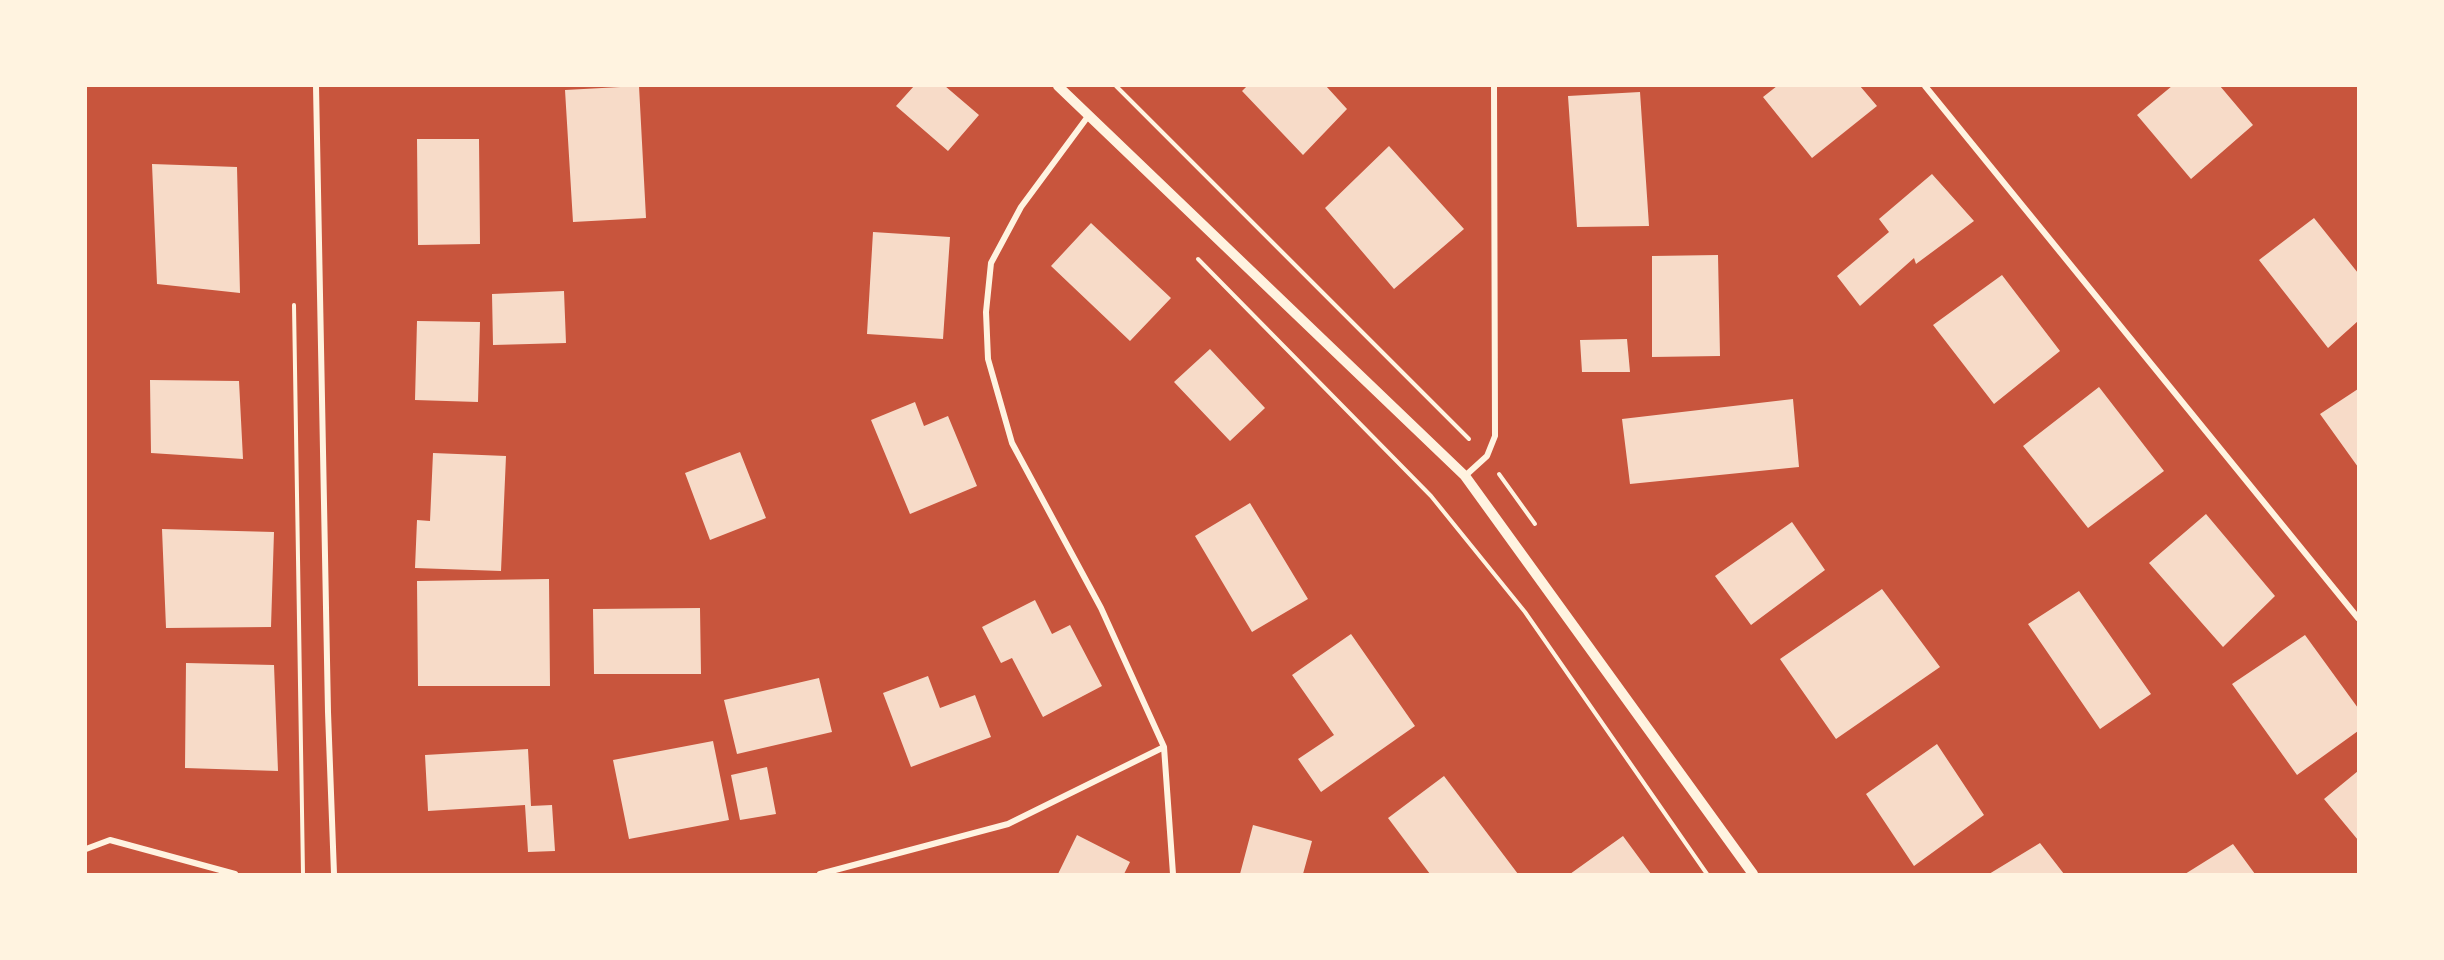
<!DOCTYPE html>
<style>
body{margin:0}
#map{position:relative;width:2444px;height:960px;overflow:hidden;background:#c8553d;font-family:Mulish,sans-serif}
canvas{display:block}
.frame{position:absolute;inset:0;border:87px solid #fff3e0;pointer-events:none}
</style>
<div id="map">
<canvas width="2444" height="960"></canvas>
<div class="frame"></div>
</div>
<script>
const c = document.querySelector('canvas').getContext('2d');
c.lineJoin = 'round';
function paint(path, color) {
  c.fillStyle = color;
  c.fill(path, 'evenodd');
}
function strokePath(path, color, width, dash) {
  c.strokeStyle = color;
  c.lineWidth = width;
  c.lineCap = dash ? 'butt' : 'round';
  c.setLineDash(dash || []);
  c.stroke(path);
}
paint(new Path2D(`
 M639 86 646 218 573 222 565 90Z
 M914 86H945L979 115 948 151 896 106Z
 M1247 86H1326L1347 109 1303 155 1242 91Z
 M1777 86H1860L1877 106 1812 158 1763 97Z
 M2172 86H2220L2253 125 2191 179 2137 115Z
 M1640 92 1649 226 1577 227 1568 96Z
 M417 139H479L480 244 418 245Z
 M1389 146 1464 229 1394 289 1325 208Z
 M152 164 237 167 240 293 157 284Z
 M1932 174 1974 221 1916 264 1914 258 1860 306 1837 276 1889 232 1879 219Z
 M2314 218 2358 273V321L2328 348 2259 260Z
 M1091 223 1171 298 1130 341 1051 266Z
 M873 232 950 237 943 339 867 334Z
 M1718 255 1720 356 1652 357V256Z
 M2002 275 2060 351 1994 404 1933 325Z
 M564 291 566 343 493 345 492 294Z
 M417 321 480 322 478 402 415 400Z
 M1627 339 1630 372H1582L1580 340Z
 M1210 349 1265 408 1230 441 1174 382Z
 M150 380 239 381 243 459 151 453Z
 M2099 387 2164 471 2088 528 2023 446Z
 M2358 389V467L2320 414Z
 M1793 399 1799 467 1630 484 1622 419Z
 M915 402 924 426 948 416 977 486 910 514 871 420Z
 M740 452 766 518 710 540 685 473Z
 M433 453 506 456 501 571 415 568 417 520 430 521Z
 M1250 503 1308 599 1252 632 1195 536Z
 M2206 514 2275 596 2223 647 2149 563Z
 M1792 522 1825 570 1751 625 1715 576Z
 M162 529 274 532 271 627 166 628Z
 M549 579 550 686H418L417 581Z
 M1882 589 1940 667 1836 739 1780 659Z
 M2079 591 2151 694 2100 729 2028 624Z
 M1035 600 1052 634 1070 625 1102 686 1043 717 1012 658 1001 663 982 627Z
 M700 608 701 674H594L593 609Z
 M1351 634 1415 726 1321 792 1298 759 1334 735 1292 675Z
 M2305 635 2358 708V731L2297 775 2232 684Z
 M186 663 274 665 278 771 185 768Z
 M928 676 940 708 975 695 991 737 911 767 883 693Z
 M819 678 832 732 737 754 724 700Z
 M713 741 729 820 629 839 613 760Z
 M1937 744 1984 815 1914 866 1866 794Z
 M528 749 531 806 552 805 555 851 528 852 525 805 428 811 425 755Z
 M767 767 776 814 740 820 731 775Z
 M2358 771V840L2324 799Z
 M1444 776 1518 874H1430L1388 818Z
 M1253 825 1312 841 1303 874H1240Z
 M1077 835 1130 862 1124 874H1058Z
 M1623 836 1651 874H1570Z
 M2040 843 2064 874H1989Z
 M2233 844 2255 874H2185Z`), '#f7dbc8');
strokePath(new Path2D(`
 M1116 86 1469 439
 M1198 259 1431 496 1525 612 1707 874
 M294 305 303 874
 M1499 474 1535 524`), '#fff3e0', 4);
strokePath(new Path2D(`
 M316 86 328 712 334 874
 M1925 86 2358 618
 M1089 115 1021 207 991 263 986 312 988 359 1012 443 1101 608 1164 747 1173 874
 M1465 476 1487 456 1495 436 1494 86
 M86 849 110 840 235 874
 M820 874 1008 824 1164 747`), '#fff3e0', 6);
strokePath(new Path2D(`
 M1058 86 1465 476 1753 874`), '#fff3e0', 10);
</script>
